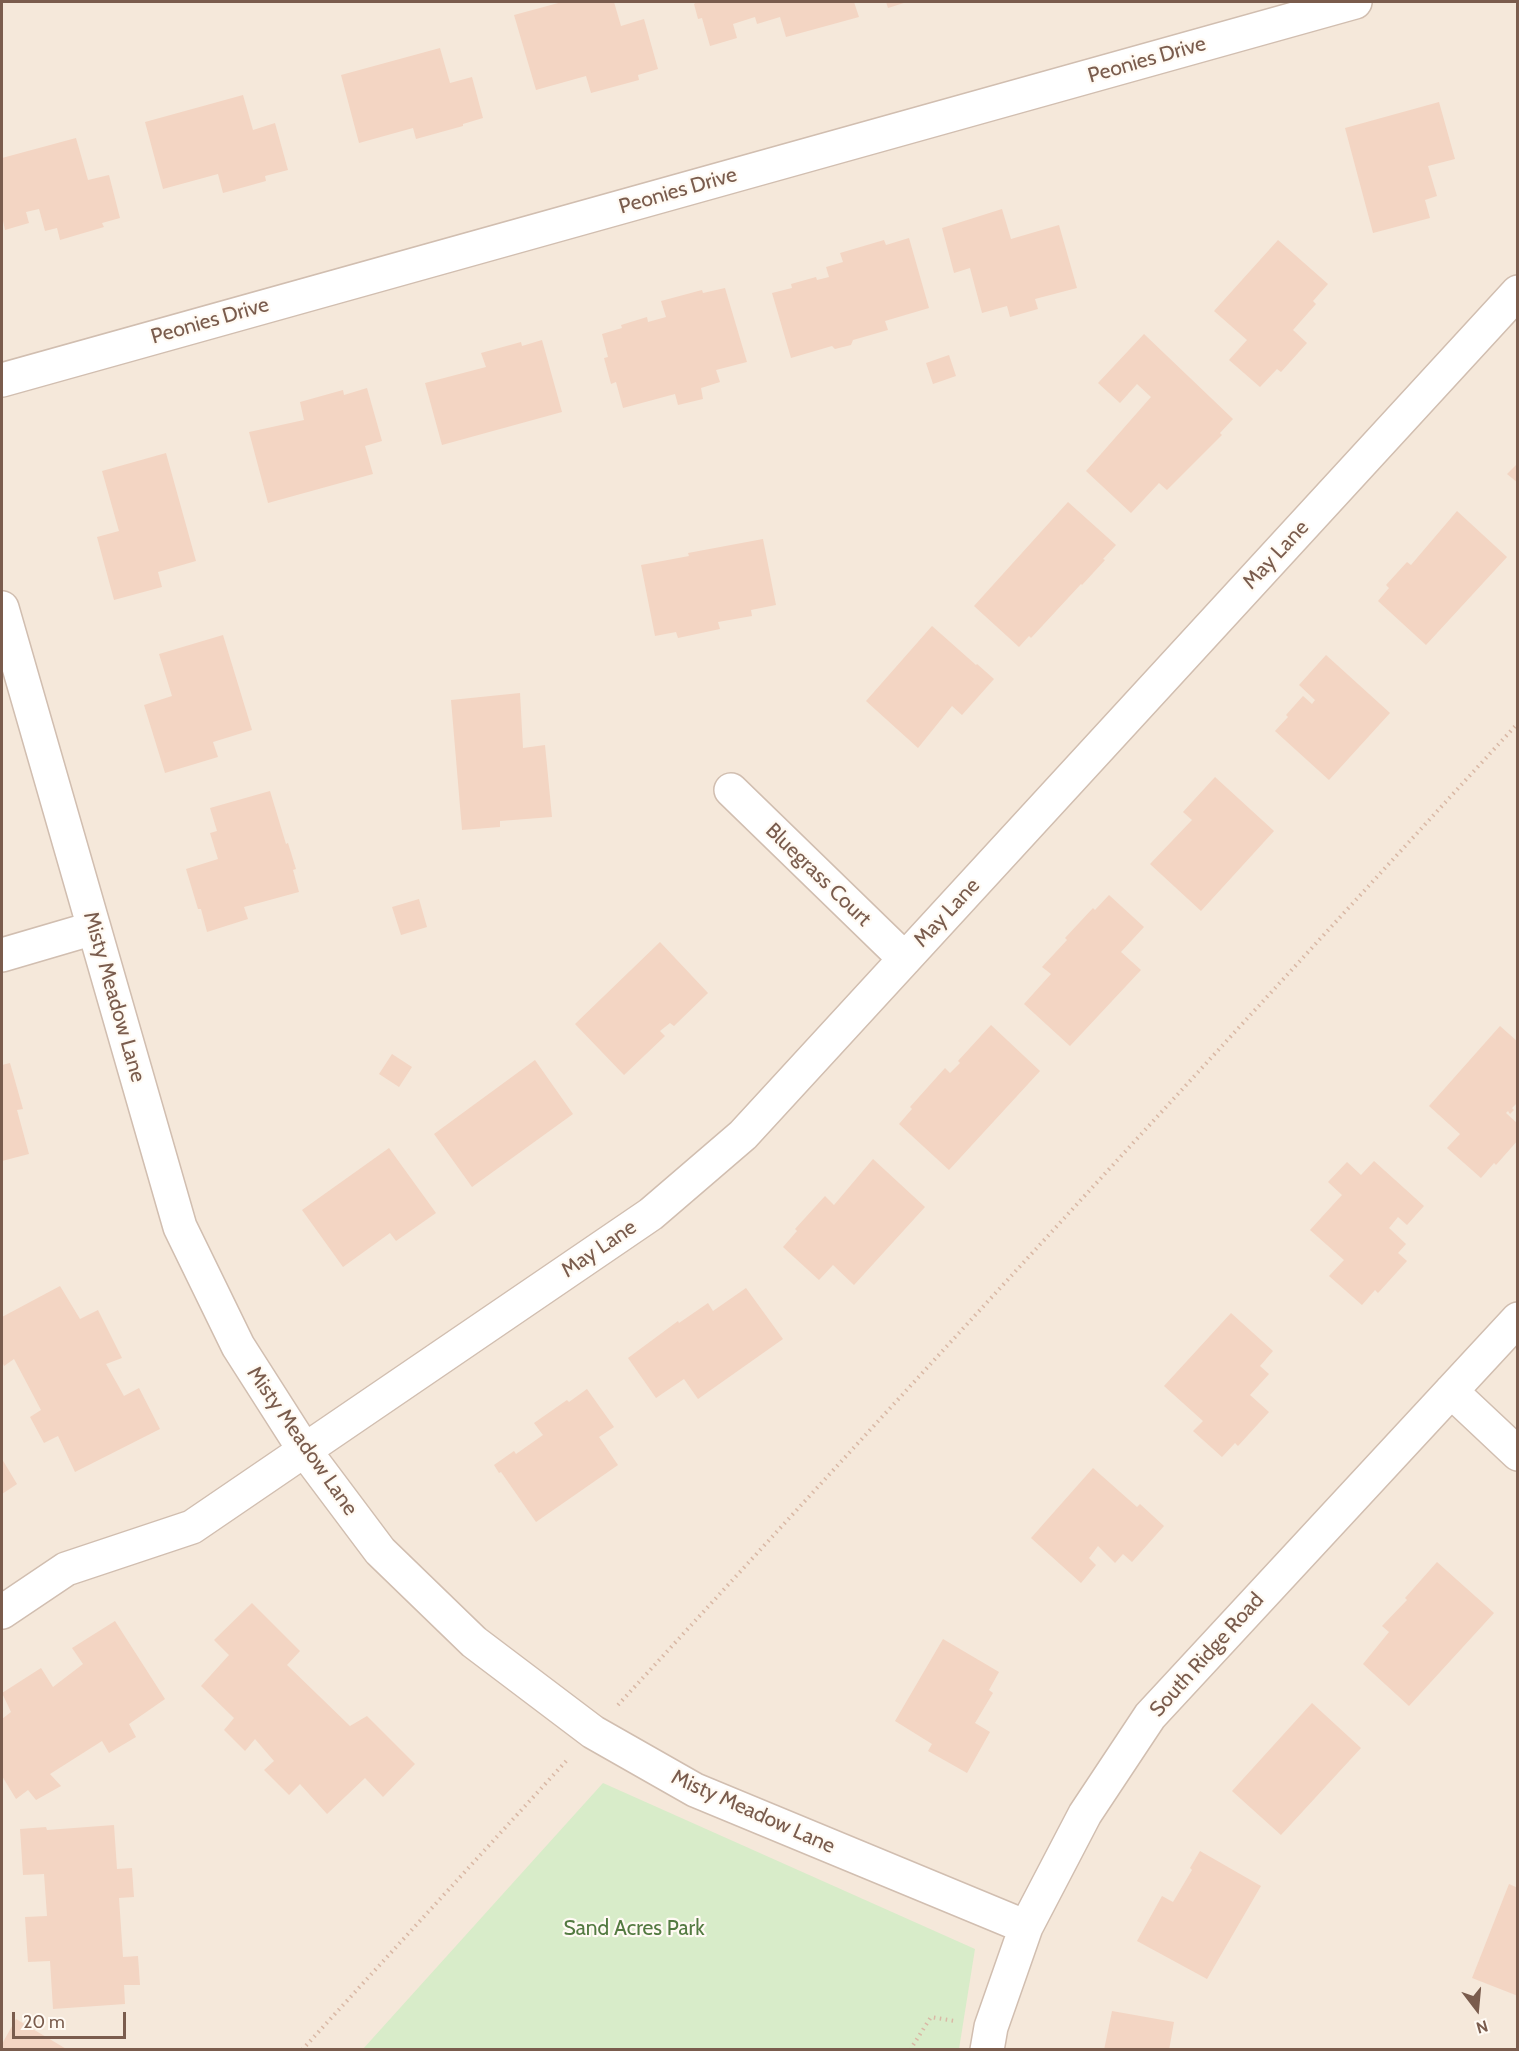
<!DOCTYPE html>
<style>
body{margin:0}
#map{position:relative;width:1519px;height:2051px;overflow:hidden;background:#fdf6ec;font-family:Cabin,sans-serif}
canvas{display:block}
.frame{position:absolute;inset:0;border:3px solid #7a5c4d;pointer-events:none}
.north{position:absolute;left:1447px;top:1979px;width:60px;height:60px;-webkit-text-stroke:4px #fffaf3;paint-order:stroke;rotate:164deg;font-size:16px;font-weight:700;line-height:24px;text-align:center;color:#7a5c4d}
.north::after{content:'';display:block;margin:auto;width:21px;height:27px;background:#7a5c4d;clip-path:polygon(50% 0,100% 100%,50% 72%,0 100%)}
.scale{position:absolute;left:12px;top:2012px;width:114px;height:27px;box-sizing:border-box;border:3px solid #7a5c4d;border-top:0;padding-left:8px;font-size:18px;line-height:21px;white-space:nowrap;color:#7a5c4d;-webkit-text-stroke:4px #fffaf3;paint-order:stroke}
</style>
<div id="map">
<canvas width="1519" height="2051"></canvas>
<div class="frame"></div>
<div class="north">N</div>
<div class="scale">20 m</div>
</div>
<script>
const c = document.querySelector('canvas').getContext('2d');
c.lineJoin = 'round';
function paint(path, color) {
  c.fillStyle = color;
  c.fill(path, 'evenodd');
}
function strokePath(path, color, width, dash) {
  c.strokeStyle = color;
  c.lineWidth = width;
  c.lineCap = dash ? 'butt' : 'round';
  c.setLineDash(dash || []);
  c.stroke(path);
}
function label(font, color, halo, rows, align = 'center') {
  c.font = font + ' Cabin,sans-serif';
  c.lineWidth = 4.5;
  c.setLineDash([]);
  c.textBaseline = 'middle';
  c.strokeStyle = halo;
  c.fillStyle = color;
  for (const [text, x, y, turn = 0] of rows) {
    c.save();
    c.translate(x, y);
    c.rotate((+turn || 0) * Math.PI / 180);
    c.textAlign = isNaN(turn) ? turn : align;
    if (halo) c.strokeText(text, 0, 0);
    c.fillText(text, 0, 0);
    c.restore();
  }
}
paint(new Path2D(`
 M2 2H1517V2049H2Z`), '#f5e8da');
paint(new Path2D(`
 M603 1783 975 1949 959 2049H363Z`), '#d8ecc9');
paint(new Path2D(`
 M562 2H614L621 26 644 19 658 69 638 75 639 80 591 93 586 76 536 90 514 15Z
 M697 2H854L859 17 786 37 780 17 757 24 755 17 733 24 737 38 710 46 702 18 698 19 694 4Z
 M886 2H907L888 8Z
 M440 48 450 83 472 77 483 118 463 124V126L416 139 413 128 359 143 341 75Z
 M243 95 253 130 275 123 288 170 265 176 266 181 223 193 218 174 163 189 145 122Z
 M1439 102 1455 159 1428 166 1437 196 1425 200 1430 218 1373 233 1345 128Z
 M76 138 88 180 109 175 120 218 102 223 104 227 60 240 57 228 45 231 39 209 26 212 29 223 5 230 2 216V158Z
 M1002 209 1011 239 1059 225 1077 288 1035 299 1038 309 1010 317 1007 306 982 313 970 268 954 273 942 228Z
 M909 238 929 308 885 321 888 330 853 340 851 345 835 349 832 346 791 358 772 293 792 288 791 284 816 277 817 280 829 277 826 267 843 262 840 253 884 240 886 245Z
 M1278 240 1328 284 1313 301 1316 304 1293 330 1307 343 1281 372 1277 369 1260 387 1229 360 1247 340 1214 311Z
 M725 288 747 362 716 370 720 382 701 388 703 399 678 405 675 394 623 408 616 382 611 384 604 358 608 357 602 334 622 328 621 325 647 317 648 322 666 317 661 301 702 290 703 293Z
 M1144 334 1233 419 1220 433 1222 435 1167 490 1159 483 1131 513 1086 471 1151 397 1137 384 1120 403 1098 383Z
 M542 340 562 412 442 445 425 383 486 367 481 353 521 342 522 346Z
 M949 355 956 376 933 384 926 363Z
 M367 388 382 441 365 446 373 474 268 503 249 432 304 420 300 402 343 390 344 395Z
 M166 453 196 561 158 572 162 587 114 600 97 537 119 531 102 471Z
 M1518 463V483L1507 474Z
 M1068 502 1116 545 1103 559 1105 560 1082 585 1081 584 1031 638 1029 636 1019 647 974 606Z
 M1457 511 1507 557 1426 645 1378 601 1389 588 1386 585 1407 562 1411 565Z
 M763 539 776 605 751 610 752 616 718 622 720 629 678 638 676 632 655 636 641 565 689 556 688 553Z
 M932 626 976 665 977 664 994 679 962 715 952 706 918 748 866 701Z
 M223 635 252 730 213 742 218 757 165 773 144 705 172 696 159 654Z
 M1326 655 1390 713 1329 780 1275 731 1288 717 1286 715 1303 696 1312 704 1315 700 1299 685Z
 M520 693 523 748 545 745 552 817 500 821V827L462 830 451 700Z
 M1215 777 1274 831 1201 911 1150 864 1192 820 1183 812Z
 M270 791 286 844 288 843 296 869 293 870 299 892 244 907 248 919 207 932 201 909H198L186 869 218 859 210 833 217 831 210 808Z
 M1109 895 1144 927 1121 952 1141 970 1070 1046 1024 1004 1051 974 1042 967 1067 940 1065 938 1093 908 1095 910Z
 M419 899 427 927 401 935 392 907Z
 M660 942 708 993 674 1026 670 1023 660 1031 665 1036 624 1075 575 1024Z
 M991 1025 1040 1071 949 1170 899 1124 912 1109 910 1107 945 1068 950 1073 960 1063 958 1061Z
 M1500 1026 1518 1042V1102L1512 1108 1514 1110 1510 1114 1508 1111 1506 1113 1518 1124V1140L1496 1165 1494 1163 1481 1178 1447 1148 1460 1134 1429 1106Z
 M392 1054 412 1067 399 1087 379 1074Z
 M535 1060 573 1114 472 1187 434 1134Z
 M10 1063 23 1109 17 1110 29 1154 2 1161V1065Z
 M389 1148 436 1213 396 1241 390 1233 343 1267 302 1210Z
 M873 1159 925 1207 854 1285 833 1265 819 1280 783 1247 797 1231 795 1229 825 1196 834 1205Z
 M1374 1161 1424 1206 1407 1225 1398 1217 1389 1228 1406 1244 1398 1253 1407 1261 1378 1293 1375 1290 1362 1305 1329 1276 1344 1260 1310 1230 1342 1195 1328 1182 1347 1162 1361 1175Z
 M60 1286 80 1319 98 1310 122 1358 106 1364 124 1396 139 1388 160 1429 75 1472 58 1436 44 1443 30 1417 41 1410 14 1359 4 1366 2 1361V1317Z
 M746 1288 783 1339 698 1399 684 1379 656 1398 628 1358 678 1321 679 1323 708 1303 713 1311Z
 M1231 1313 1273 1351 1260 1366 1269 1374 1250 1395 1269 1412 1238 1446 1235 1443 1222 1457 1193 1431 1203 1421 1164 1386Z
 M587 1389 614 1427 599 1437 618 1465 536 1522 501 1472 499 1473 494 1465 514 1451 516 1454 543 1435 534 1423 567 1400 569 1402Z
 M2 1459 17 1484 2 1494Z
 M1093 1468 1137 1507 1140 1504 1164 1526 1132 1562 1123 1554 1115 1563 1098 1546 1089 1558 1096 1565 1081 1583 1031 1538Z
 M1437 1562 1494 1613 1409 1706 1363 1664 1389 1632 1382 1626 1407 1600 1405 1598Z
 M252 1603 300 1651 287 1665 350 1726 367 1716 415 1764 383 1797 365 1778 327 1814 300 1784 289 1795 264 1770 274 1761 255 1739 245 1751 224 1730 234 1718 201 1686 229 1655 214 1640Z
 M115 1621 165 1699 129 1724 136 1737 109 1753 102 1741 50 1774 61 1786 36 1800 28 1790 16 1799 2 1776V1719L11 1712 2 1693 41 1668 53 1687 83 1664 72 1648Z
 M943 1639 999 1672 989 1690 993 1693 975 1723 990 1732 967 1773 928 1751 932 1744 895 1721Z
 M1312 1703 1361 1748 1281 1835 1232 1791Z
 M114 1825 117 1869 132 1868 134 1897 119 1898 123 1957 138 1956 140 1985H124L125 2004 53 2009 50 1961 28 1962 25 1917 47 1916 44 1874 23 1875 20 1829 46 1827 47 1830Z
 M1200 1851 1261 1886 1207 1979 1137 1941 1162 1896 1173 1902 1192 1870 1190 1868Z
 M1509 1884 1518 1888V1996L1472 1978Z
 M1112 2011 1174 2022 1169 2050H1104Z
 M16 2019 68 2050H2V2044Z`), '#f3d5c3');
const minor = new Path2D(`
 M2 380 1355 2
 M2 608 180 1227 238 1346 305 1451 380 1551 474 1642 593 1732 695 1790 1026 1927
 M731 790 905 959
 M2 955 94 928
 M1451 1391 1518 1454
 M2 1612 66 1569 192 1527 651 1214 743 1135 1518 292
 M987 2050 991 2027 1026 1927 1085 1814 1150 1716 1518 1319`);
strokePath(minor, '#d1beb0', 36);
strokePath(new Path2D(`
 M618 1705 1518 723
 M302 2050 568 1759
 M910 2050 931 2017 955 2021`), '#d9b8a5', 4, [1.5, 4.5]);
strokePath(minor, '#fff', 33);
label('21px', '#7a5c4d', '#fffaf3', [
 ["Peonies Drive",1147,60,-16],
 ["Peonies Drive",678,191,-16],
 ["Peonies Drive",210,321,-16],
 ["May Lane",1276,555,-47],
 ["Bluegrass Court",818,875,44],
 ["May Lane",947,913,-47],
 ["Misty Meadow Lane",114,997,74],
 ["May Lane",599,1249,-34],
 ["Misty Meadow Lane",302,1441,55],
 ["South Ridge Road",1207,1655,-48],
 ["Misty Meadow Lane",753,1812,24]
]);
label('21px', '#537a41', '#fffaf3', [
 ["Sand Acres Park",634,1929]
]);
</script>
